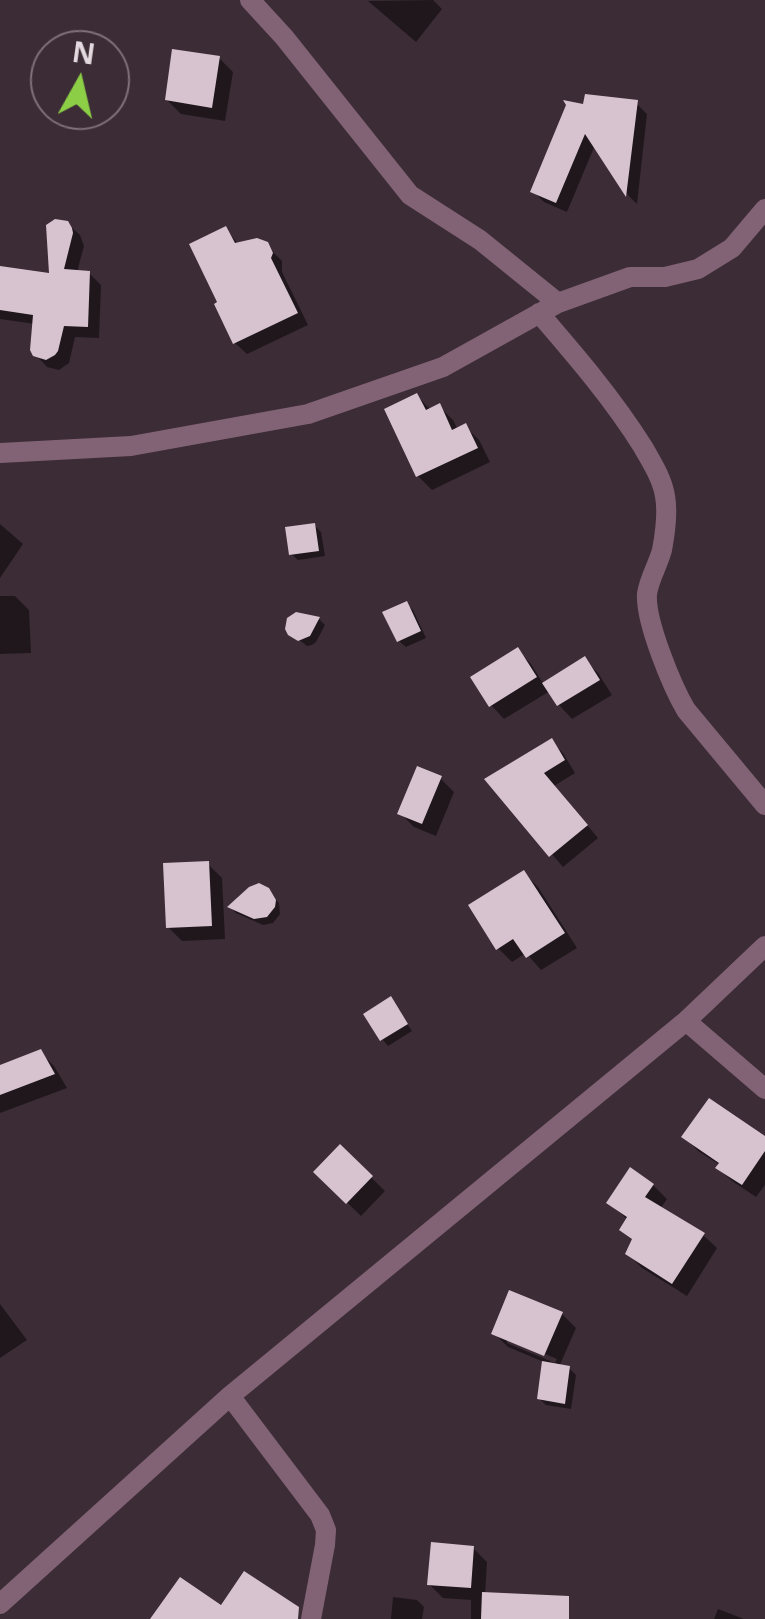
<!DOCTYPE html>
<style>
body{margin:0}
#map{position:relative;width:765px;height:1619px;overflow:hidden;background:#3c2c36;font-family:"Noto Sans",sans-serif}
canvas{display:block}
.north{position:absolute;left:30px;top:30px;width:100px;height:100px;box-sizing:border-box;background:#3c2c36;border:2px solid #7f7179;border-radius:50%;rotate:8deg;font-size:28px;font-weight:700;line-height:40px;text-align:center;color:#e3d9de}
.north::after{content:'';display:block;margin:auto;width:35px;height:45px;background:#8cce45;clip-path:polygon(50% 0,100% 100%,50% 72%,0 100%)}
</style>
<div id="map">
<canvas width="765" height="1619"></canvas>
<div class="north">N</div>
</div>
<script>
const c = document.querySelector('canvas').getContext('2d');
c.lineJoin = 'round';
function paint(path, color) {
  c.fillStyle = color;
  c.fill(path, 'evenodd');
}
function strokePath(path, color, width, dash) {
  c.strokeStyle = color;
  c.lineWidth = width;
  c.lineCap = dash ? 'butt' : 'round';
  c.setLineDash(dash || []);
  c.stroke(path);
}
paint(new Path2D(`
 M433 0 442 9 416 42 368 1Z
 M219 58 233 72 225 121 181 114 167 100Z
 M636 103 647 114 637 204 628 195 595 145 567 212 544 202 533 191 586 107Z
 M67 223 80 235 84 246 77 272 89 273 101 285 99 338 75 337 69 363 59 370 47 367 35 354V324L0 319V268L52 276Z
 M226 229 239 245 262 241 282 261V272L308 325 247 354 235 343Z
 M417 396 431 410 439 406 453 420 458 430 465 426 479 440 490 462 432 490 418 476Z
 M0 524 23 544 0 578Z
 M315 526 321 532 325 556 298 560 291 554Z
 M0 596H15L29 610 31 653 0 654Z
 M406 604 413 610 426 638 406 647 399 641Z
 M301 614 319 619 325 625 316 642 312 645 307 646 290 633Z
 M518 651 531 664 544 685 584 659 598 673 612 695 572 719 559 705 550 691 504 719 491 705Z
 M551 742 563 753 575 773 554 786 598 838 563 867 488 780Z
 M440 778 454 792 436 836 414 827 400 813Z
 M208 864 222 878 225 939 182 941 168 927Z
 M524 873 538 887 577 948 541 970 526 953 512 962 498 948Z
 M267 890 279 903 280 914 273 923 263 925 236 913 230 907Z
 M391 1000 412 1031 388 1046 382 1039Z
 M40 1052 54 1066 67 1088 0 1113V1067Z
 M685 1137 765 1139V1185L756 1197 732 1181 718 1168 720 1165 698 1151Z
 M340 1147 385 1191 361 1216 316 1172Z
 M653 1185 667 1199 660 1209 703 1235 717 1248 687 1296 642 1268 628 1254 634 1241 622 1229 628 1220 609 1203Z
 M0 1304 27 1340 0 1358Z
 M562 1314 576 1328 559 1367 569 1368 576 1375 571 1409 546 1405 539 1398 544 1362 508 1347 494 1333ZM507 1338 557 1359 555 1363 507 1343Z
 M473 1548 487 1562 485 1595 543 1619H471V1600L443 1598 429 1584Z
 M393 1597 417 1600 424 1607 422 1619H391Z
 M718 1609 744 1619H714Z`), '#0007');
paint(new Path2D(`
 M172 49 220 56 212 108 165 100Z
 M585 94 638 100 626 197 585 134 556 203 530 192 566 105 563 100 583 104Z
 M55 219 68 221 72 228 73 233 64 269 90 271 88 327 64 326 58 351 55 355 46 360 33 356 30 350 33 315 0 310V266L49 273 46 225Z
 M226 226 235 243 257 238 268 242 273 253 271 258 298 313 233 344 214 304 217 302 189 244Z
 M417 393 426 410 440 403 452 430 466 423 478 448 416 477 384 409Z
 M315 523 319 551 289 555 285 527Z
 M407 601 421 631 397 642 382 612Z
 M296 612 320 617 310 636 298 641 288 635 285 629 287 618Z
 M518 647 537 677 489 707 470 677Z
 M585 656 600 680 557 706 542 683Z
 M552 738 565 760 544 773 588 825 549 857 484 779Z
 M417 766 442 776 422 824 397 814Z
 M209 861 212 926 166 928 163 863Z
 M524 870 565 933 526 958 513 939 496 950 468 905Z
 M259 883 269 888 276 900 275 907 267 917 254 919 227 907 249 887Z
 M391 996 408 1024 380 1041 363 1014Z
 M41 1049 55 1074 0 1095V1065Z
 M709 1098 765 1136V1151L742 1185 715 1168 719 1163 681 1137Z
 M340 1144 373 1176 346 1204 313 1172Z
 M630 1167 654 1184 645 1197 705 1233 672 1284 625 1254 632 1239 619 1230 627 1217 606 1203Z
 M509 1290 563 1312 544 1356 491 1334Z
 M542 1361 570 1366 565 1404 537 1399Z
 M431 1542 474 1546 471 1588 427 1585Z
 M244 1571 299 1607 298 1619H150L180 1577 221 1605Z
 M482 1592 569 1596V1619H481Z`), '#d7c3cf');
strokePath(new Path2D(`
 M250 0 284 37 410 195 480 240 558 303 630 277H665L698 269 732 248 765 209
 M539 313C576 356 613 399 643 447 652 463 662 478 665 496 668 512 665 534 662 550 658 565 649 579 647 594 645 621 672 686 686 710L765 805
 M0 453 131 446 308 414 443 367 558 303
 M686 1021 765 1089
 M230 1396 320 1515 326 1530 325 1545 311 1619
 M0 1604 230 1396 686 1021 765 946`), '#826376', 20);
</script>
